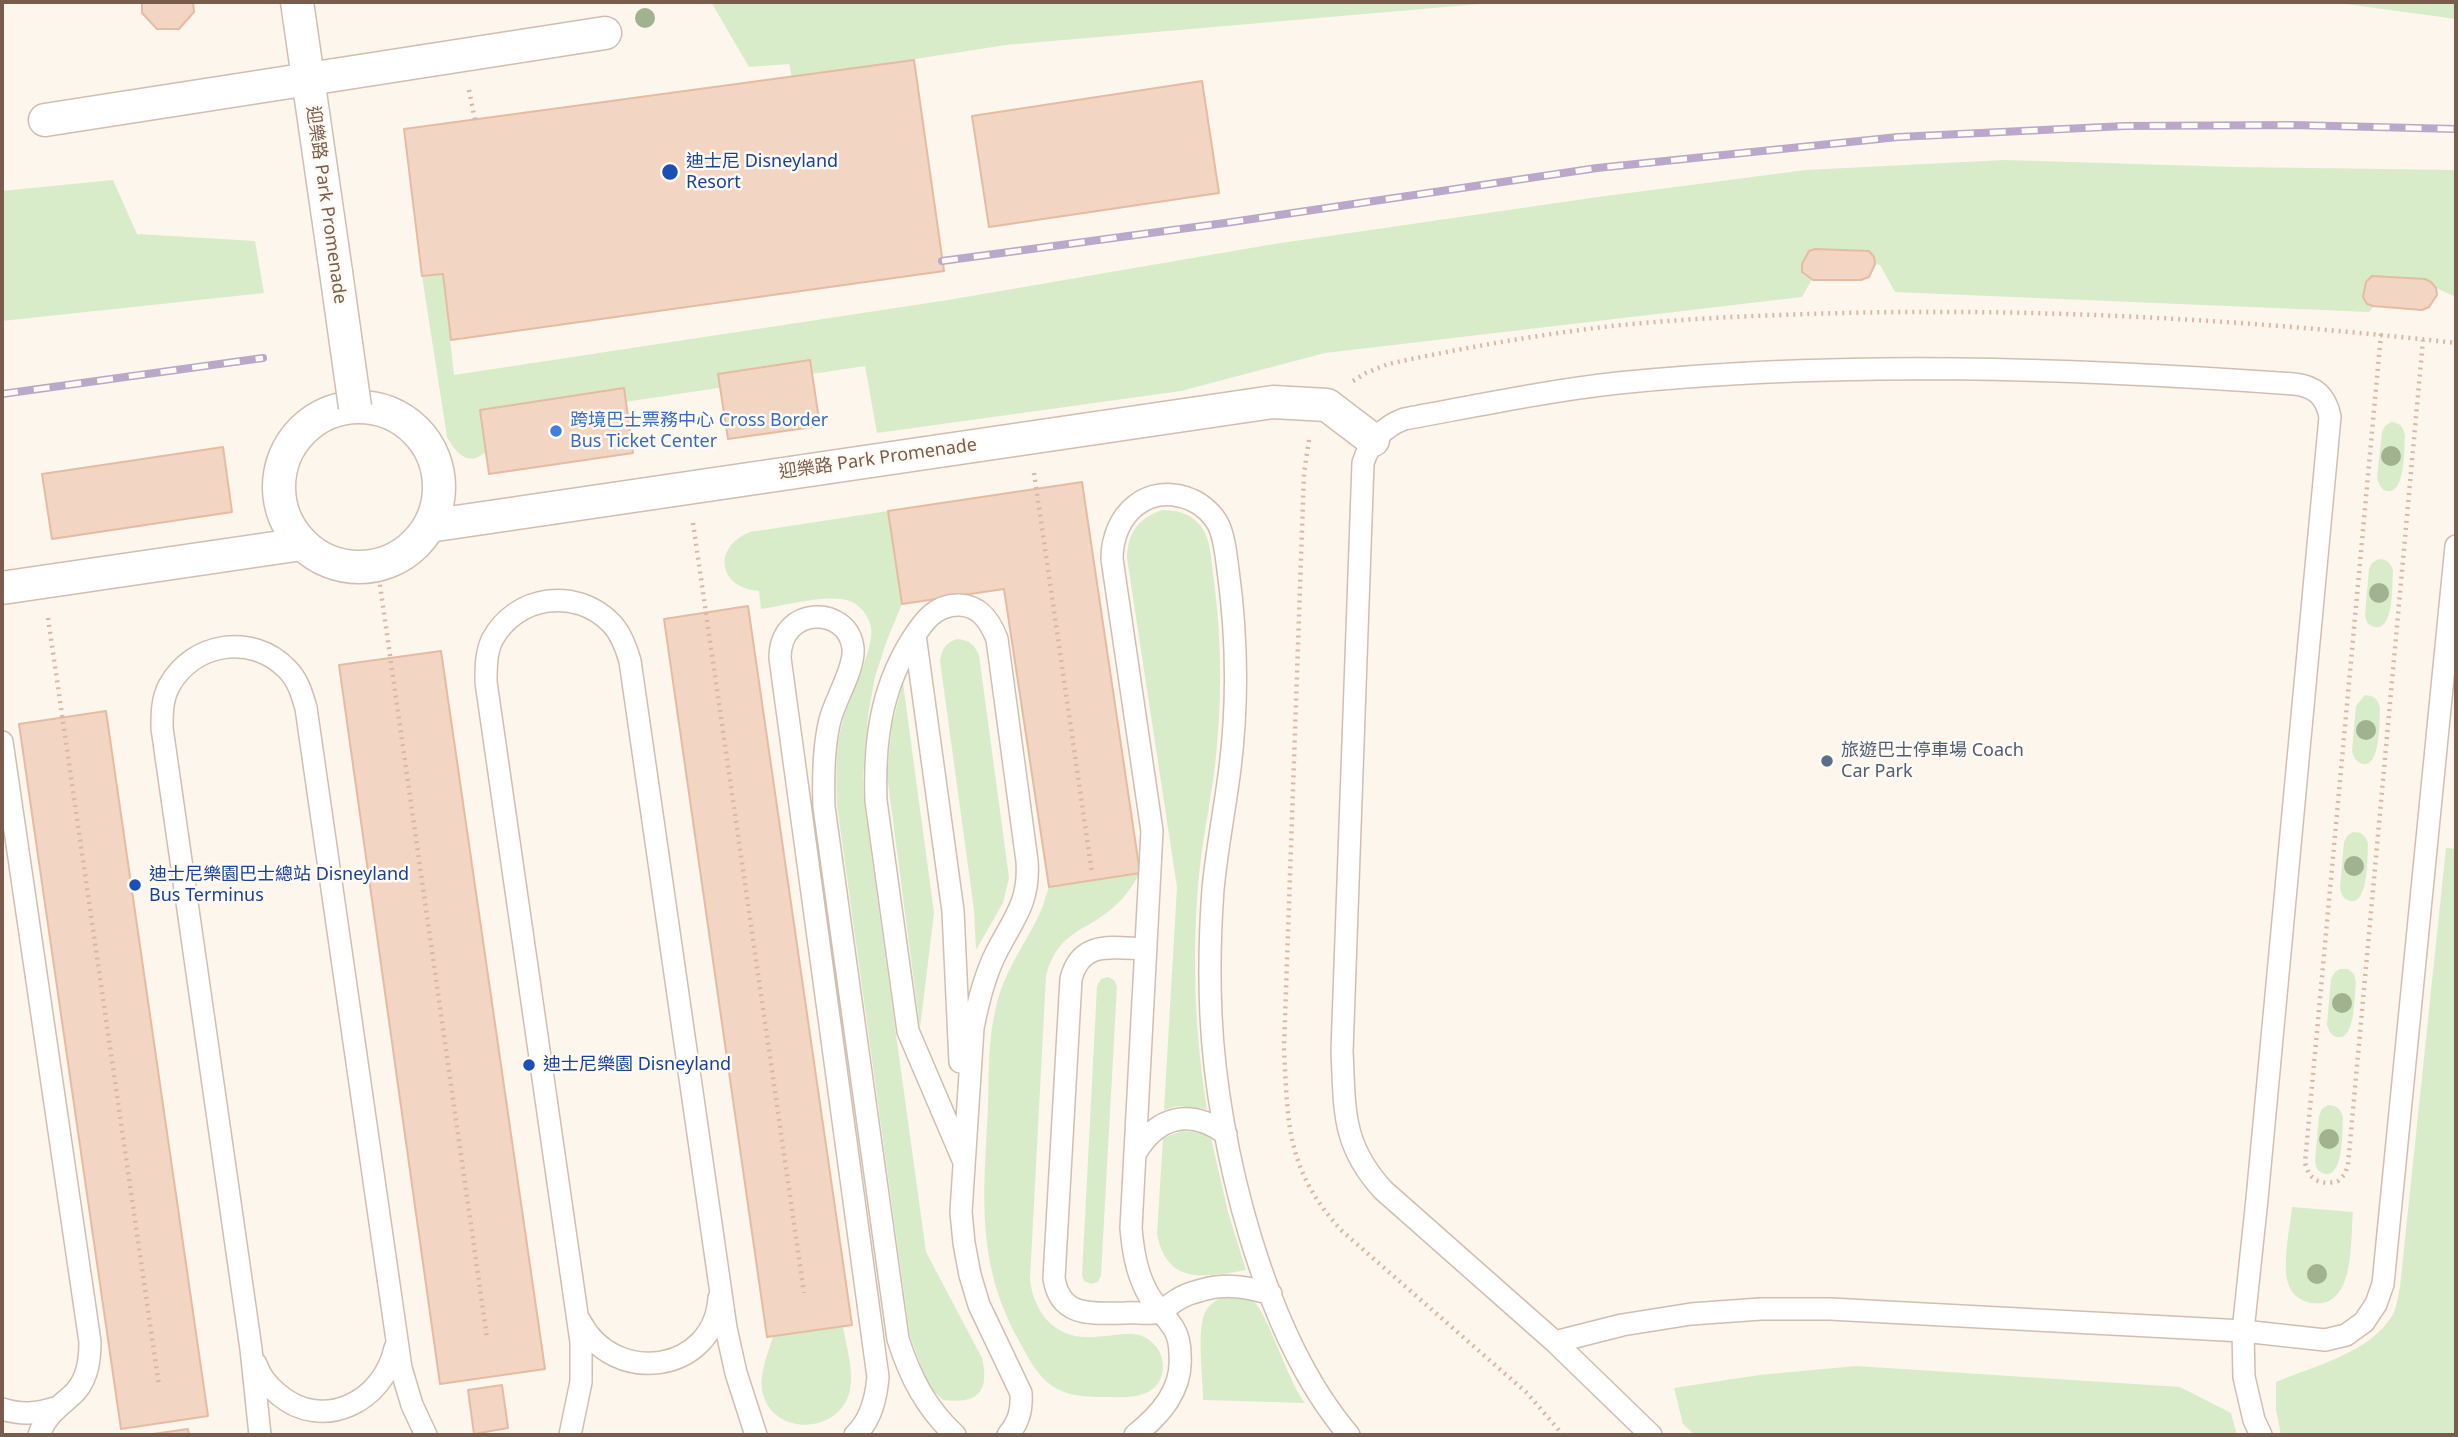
<!DOCTYPE html>
<meta charset="utf-8">
<style>
body{margin:0}
#map{position:relative;width:2458px;height:1437px;overflow:hidden;background:#fdf6ec;font-family:"Noto Sans",sans-serif}
canvas{display:block}
.frame{position:absolute;inset:0;border:4px solid #7a5c4d;pointer-events:none}
</style>
<div id="map">
<canvas width="2458" height="1437"></canvas>
<div class="frame"></div>
</div>
<script>
const c = document.querySelector('canvas').getContext('2d');
c.lineJoin = 'round';
function paint(path, color) {
  c.fillStyle = color;
  c.fill(path, 'evenodd');
}
function strokePath(path, color, width, dash) {
  c.strokeStyle = color;
  c.lineWidth = width;
  c.lineCap = dash ? 'butt' : 'round';
  c.setLineDash(dash || []);
  c.stroke(path);
}
function label(font, color, halo, rows, align = 'center') {
  c.font = font + ' "Noto Sans","Noto Sans TC",sans-serif';
  c.lineWidth = 5;
  c.setLineDash([]);
  c.textBaseline = 'middle';
  c.strokeStyle = halo;
  c.fillStyle = color;
  for (const [text, x, y, turn = 0] of rows) {
    c.save();
    c.translate(x, y);
    c.rotate((+turn || 0) * Math.PI / 180);
    c.textAlign = isNaN(turn) ? turn : align;
    if (halo) c.strokeText(text, 0, 0);
    c.fillText(text, 0, 0);
    c.restore();
  }
}
paint(new Path2D(`
 M711 2H1503L1006 45 792 78 789 64 749 67Z
 M2331 2H2456V19Z
 M2005 160 2235 167 2456 170V301L2454 296 2423 282 2388 290 2369 312 1895 292 1880 265 1848 257 1819 267 1802 297 1325 353 1181 391 877 433 865 366 491 422 490 448C471 468 458 457 447 437L422 276 443 274 454 375 948 300 1274 244 1598 197 1806 170Z
 M113 180 137 234 255 241 264 293 2 321V191Z
 M2391 422C2400 423 2403 426 2405 435 2404 447 2406 494 2387 491 2381 490 2379 484 2377 478L2382 432 2385 426Z
 M1162 510C1176 510 1190 513 1200 525 1212 540 1211 562 1214 581 1222 642 1222 705 1215 766 1210 806 1201 846 1198 887 1192 961 1195 1036 1207 1109L1178 1106 1164 1110 1177 887 1127 558C1128 533 1137 519 1162 510Z
 M888 511 902 604 887 640 875 677 868 715 863 777 864 802 926 1252 982 1358C990 1393 977 1404 943 1400L928 1385 910 1336 837 805C836 777 835 751 842 724 848 701 875 647 871 627 869 617 861 606 852 602 833 592 783 606 761 609L759 591C718 588 712 547 750 532Z
 M2379 559C2387 559 2391 563 2393 571 2392 584 2394 631 2375 627 2368 626 2366 621 2365 615L2369 569 2372 563Z
 M957 639C969 640 974 644 979 655L1009 878 1003 903 976 950 974 910 940 661C942 649 945 643 957 639Z
 M903 683 934 913 920 1028 887 775 892 725Z
 M2365 695C2375 696 2378 699 2380 708 2379 720 2381 767 2363 764 2356 762 2354 758 2352 751L2356 706Z
 M2353 832 2361 833 2366 838 2368 844C2367 857 2369 904 2350 901 2343 899 2341 894 2340 888L2344 842 2347 836Z
 M2446 848 2456 849V1435H2281L2276 1410V1382C2314 1366 2372 1352 2393 1314 2397 1306 2398 1296 2400 1287Z
 M1140 873C1134 883 1127 895 1117 904 1087 933 1059 928 1046 976L1030 1279C1033 1310 1053 1337 1086 1337 1102 1338 1118 1333 1134 1334 1150 1336 1163 1350 1163 1366 1163 1395 1135 1398 1113 1397 1089 1397 1066 1398 1047 1382 1034 1371 1026 1353 1018 1339 975 1260 984 1192 988 1107 989 1074 988 1039 996 1007 1003 975 1021 950 1036 921 1042 911 1045 898 1049 887Z
 M2340 969H2348L2354 974 2356 982C2354 994 2356 1041 2337 1037 2331 1036 2329 1031 2327 1025L2331 979 2335 972Z
 M1108 977 1114 980 1117 986 1101 1275 1098 1282 1091 1284 1084 1281 1082 1275 1097 986 1101 979Z
 M2328 1105C2337 1106 2341 1108 2343 1118 2342 1130 2344 1177 2325 1174 2318 1172 2316 1168 2315 1161L2319 1116 2322 1109Z
 M1182 1131 1202 1133 1211 1138 1228 1212 1246 1270C1205 1277 1167 1286 1157 1234L1163 1138Z
 M2292 1207 2353 1212C2350 1241 2356 1310 2311 1303 2300 1301 2291 1294 2288 1283 2282 1264 2290 1228 2292 1207Z
 M1223 1296C1232 1297 1244 1295 1251 1299 1266 1307 1288 1382 1305 1403L1203 1400C1203 1378 1197 1334 1204 1315 1207 1306 1215 1301 1223 1296Z
 M843 1326C846 1345 854 1370 850 1390 841 1434 774 1437 763 1394 758 1376 768 1354 773 1336Z
 M1856 1366 2180 1387 2231 1413 2237 1435H1695L1683 1424 1674 1388 1759 1375Z`), '#d8ecc9');
const building = new Path2D(`
 M142 2H193L194 12 179 29H157L142 13Z
 M914 60 944 271 451 340 443 274 422 276 404 129Z
 M1202 81 1219 193 989 227 972 116Z
 M1815 249 1869 251 1874 257 1875 264 1869 277 1861 280H1813L1802 272V264L1809 251Z
 M2372 276 2425 279 2431 282 2436 288 2437 295 2429 307 2422 310 2373 306 2367 304 2363 297 2366 282Z
 M810 360 820 426 728 439 718 374Z
 M624 388 633 453 489 474 480 410Z
 M223 447 232 512 52 539 42 474Z
 M1082 482 1140 873 1049 887 1004 589 902 604 888 511Z
 M748 606 852 1325 767 1337 664 619Z
 M441 651 545 1369 440 1384 339 665Z
 M106 711 208 1416 121 1429 19 724Z
 M502 1385 508 1428 474 1434 468 1390Z
 M188 1429 189 1435H146Z`);
paint(building, '#f3d5c3');
strokePath(building, '#e6bba3', 2);
const service = new Path2D(`
 M915 635 953 911 960 1062
 M2 742 90 1342C90 1362 87 1383 70 1397 56 1409 45 1417 39 1435
 M1146 949C1114 948 1081 939 1071 979L1054 1278C1060 1319 1094 1313 1126 1313 1136 1312 1150 1315 1159 1312 1165 1310 1171 1303 1177 1300 1184 1295 1194 1292 1202 1290 1226 1283 1248 1287 1271 1294
 M1135 1154C1157 1116 1190 1108 1226 1134
 M964 1162 908 1031 876 801C874 744 880 691 911 641 923 622 935 604 960 605 980 606 990 621 997 639L1027 861C1030 903 1013 919 996 953 984 977 978 1002 973 1028L961 1212 964 1243 970 1275 979 1305 1021 1393C1022 1410 1019 1422 1008 1435
 M580 1321C614 1387 714 1373 719 1298
 M1555 1342 1622 1325 1691 1314 1761 1309H1830L2243 1331 2325 1340 2346 1335 2364 1322 2376 1304 2383 1284 2456 546
 M256 1364C260 1376 268 1386 278 1394 323 1433 384 1401 395 1348
 M2 1409C21 1415 36 1414 55 1408
 M260 1435 251 1349 162 728C162 714 162 699 169 686 193 642 252 633 287 669 298 680 302 694 306 708L401 1368 412 1405 426 1435
 M570 1435 581 1382V1342L486 682C486 668 486 653 492 640 516 595 576 587 611 623 621 633 626 647 630 661L726 1328 736 1373 756 1435
 M855 1435C871 1420 876 1399 878 1377L780 658C780 605 848 605 853 648 855 668 835 700 830 720 823 748 823 778 824 807L898 1339C910 1377 926 1408 955 1435
 M1135 1435C1160 1415 1183 1390 1180 1355 1180 1347 1179 1337 1174 1329 1166 1315 1153 1305 1146 1290 1136 1270 1133 1250 1131 1228L1152 831 1112 559C1112 515 1147 481 1192 500 1203 505 1214 515 1219 526 1225 539 1226 556 1228 570 1237 635 1238 703 1230 768 1225 808 1217 848 1213 889 1210 931 1209 974 1211 1016 1217 1145 1264 1336 1349 1435
 M1651 1435 1555 1342 1383 1190C1341 1144 1345 1109 1342 1051L1363 463C1370 441 1383 427 1404 419 1475 406 1546 391 1618 383 1842 360 2070 368 2294 384 2315 386 2326 396 2330 417L2257 1199 2243 1331 2244 1377 2254 1420 2261 1435`);
const pedestrian = new Path2D(`
 M297 2 336 272
 M45 120 605 33
 M279 487a80 80 0 1 1 160 0a80 80 0 1 1-160 0Z
 M429 526 1273 402 1327 405 1373 440
 M2 588 302 544`);
strokePath(service, '#d1beb0', 24);
strokePath(pedestrian, '#d1beb0', 35);
strokePath(new Path2D(`
 M469 90 475 120
 M2381 334 2305 1162C2308 1180 2321 1186 2338 1181L2345 1174 2348 1165 2423 340
 M1353 381 1366 373 1388 364C1462 348 1536 335 1612 326 1689 318 1766 315 1843 313 2048 308 2252 320 2456 343
 M1309 440 1304 473 1284 1048C1288 1125 1286 1170 1342 1231L1527 1393 1563 1435
 M1034 473 1092 873
 M693 523 804 1293
 M377 564 487 1338
 M48 618 159 1386`), '#d9b8a5', 4.5, [2, 5]);
strokePath(service, '#fff', 21);
strokePath(pedestrian, '#fff', 32);
const rail = new Path2D(`
 M942 261 1225 223 1597 168 1898 137 2125 126 2293 125 2456 129
 M2 394 263 358`);
strokePath(rail, '#b9a8c9', 8);
strokePath(rail, '#fffaf3', 5, [16]);
const pedestrianBridge = new Path2D(`
 M336 272 355 407`);
strokePath(pedestrianBridge, '#d1beb0', 35, []);
strokePath(pedestrianBridge, '#fff', 32);
c.fillStyle = '#a0b28e';
for (const [x, y] of [
 [645,18],
 [2391,456],
 [2379,593],
 [2366,730],
 [2354,866],
 [2342,1003],
 [2329,1139],
 [2317,1274]
]) {
  c.beginPath();
  c.arc(x, y, 10, 0, 2 * Math.PI);
  c.fill();
}
for (const [x, y, r, color] of [
 [670,172,9,"#1a4fb4"],
 [556,431,7,"#3f7fe0"],
 [1827,761,7,"#5c6f8a"],
 [135,885,7,"#1a4fb4"],
 [529,1065,7,"#1a4fb4"]
]) {
  const dot = new Path2D();
  dot.arc(x, y, r, 0, 2 * Math.PI);
  c.fillStyle = color;
  c.fill(dot);
  strokePath(dot, '#fffaf3', 2.5);
}
label('18px', '#164399', '#fffaf3', [
 ["迪士尼 Disneyland",686,162],
 ["Resort",686,183],
 ["迪士尼樂園巴士總站 Disneyland",149,875],
 ["Bus Terminus",149,896],
 ["迪士尼樂園 Disneyland",543,1065]
], 'left');
label('18px', '#7a5c4d', '#fffaf3', [
 ["迎樂路 Park Promenade",326,205,82],
 ["迎樂路 Park Promenade",878,459,-8]
]);
label('18px', '#366cbe', '#fffaf3', [
 ["跨境巴士票務中心 Cross Border",570,421],
 ["Bus Ticket Center",570,442]
], 'left');
label('18px', '#4e5e75', '#fffaf3', [
 ["旅遊巴士停車場 Coach",1841,751],
 ["Car Park",1841,772]
], 'left');
</script>
